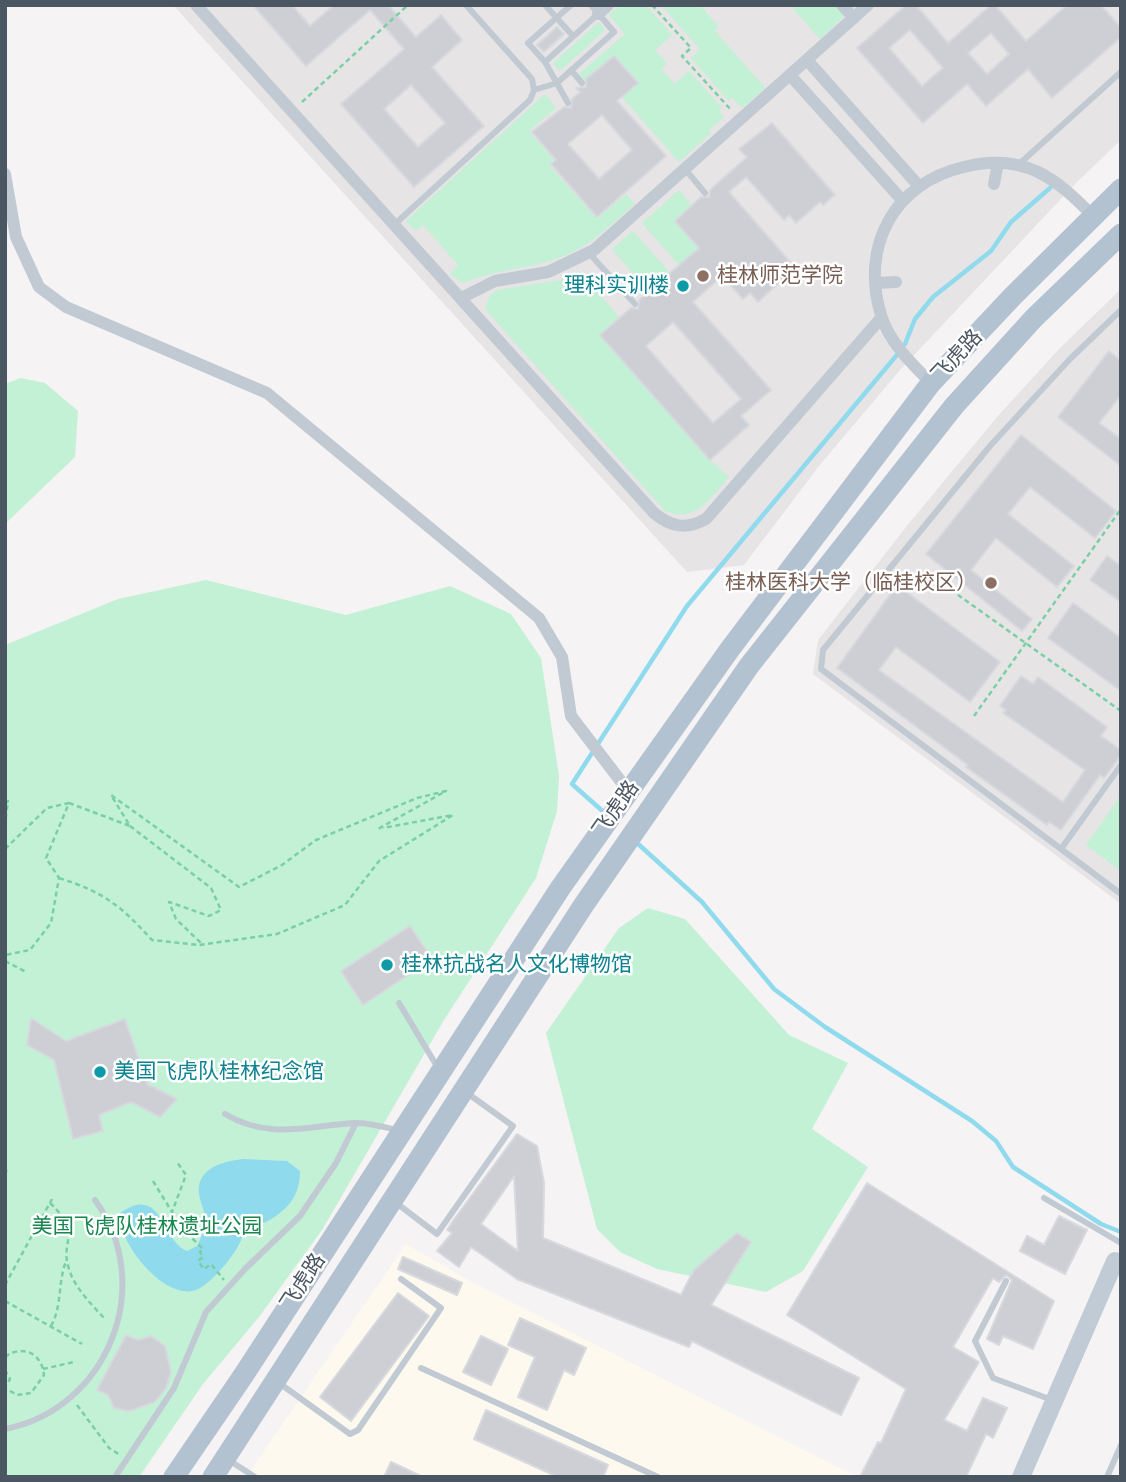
<!DOCTYPE html>
<meta charset="utf-8">
<style>
body{margin:0}
#map{position:relative;width:1126px;height:1482px;overflow:hidden;background:#f5f3f3;font-family:Raleway,sans-serif}
canvas{display:block}
.frame{position:absolute;inset:0;border:7px solid #4a5661;pointer-events:none}
</style>
<div id="map">
<canvas width="1126" height="1482"></canvas>
<div class="frame"></div>
</div>
<script>
const c = document.querySelector('canvas').getContext('2d');
c.lineJoin = 'round';
function paint(path, color) {
  c.fillStyle = color;
  c.fill(path, 'evenodd');
}
function strokePath(path, color, width, dash) {
  c.strokeStyle = color;
  c.lineWidth = width;
  c.lineCap = dash ? 'butt' : 'round';
  c.setLineDash(dash || []);
  c.stroke(path);
}
function label(font, color, halo, rows, align = 'center') {
  c.font = font + ' Raleway,"Noto Sans SC",sans-serif';
  c.lineWidth = 5;
  c.setLineDash([]);
  c.textBaseline = 'middle';
  c.strokeStyle = halo;
  c.fillStyle = color;
  for (const [text, x, y, turn = 0] of rows) {
    c.save();
    c.translate(x, y);
    c.rotate((+turn || 0) * Math.PI / 180);
    c.textAlign = isNaN(turn) ? turn : align;
    if (halo) c.strokeText(text, 0, 0);
    c.fillText(text, 0, 0);
    c.restore();
  }
}
paint(new Path2D(`
 M406 1244 470 1281 857 1477H246Z`), '#fdf9ef');
paint(new Path2D(`
 M173 5H1121V140L1076 183 900 370 819 466 744 565 687 572Z
 M1121 289V904L813 674 818 640 906 527 997 417 1060 348Z`), '#e6e4e5');
paint(new Path2D(`
 M620 5H646L672 35 655 50 667 64 661 69 675 84 689 71 722 108 719 111 724 117 709 130 711 133 679 162 622 97 638 83 614 56 585 81 579 74 625 34 609 15Z
 M661 5H700L719 27 715 31 765 88 742 108 733 98 729 101 691 58 700 49Z
 M790 5H856L820 39Z
 M599 22 605 30 560 71 553 63Z
 M545 94 556 108 529 131 554 160 549 165 597 219 626 194 635 204C612 223 592 245 564 256 532 269 496 269 463 283L450 274 458 265 423 225 415 231 406 221Z
 M679 190 692 205 675 221 699 248 679 265 642 223Z
 M633 231 670 273 649 292 612 249Z
 M580 272 620 318 600 335 710 460 729 477C711 497 696 524 665 511L485 309 490 295 497 290 560 280Z
 M21 378 45 383 78 411 75 457 5 524V384Z
 M206 580 346 615 450 586 511 614 541 658 559 776 557 811 536 878 444 1020 322 1230 259 1317 203 1384 139 1477H5V645L118 599Z
 M1121 795V871L1086 845Z
 M648 908 685 919 789 1035 848 1063 812 1129 868 1167 803 1271 766 1292 657 1269 620 1252 597 1229 546 1033 619 928Z`), '#c3f1d5');
paint(new Path2D(`
 M243 1159 287 1161 300 1171C300 1197 287 1211 264 1223L254 1217 248 1218C243 1225 244 1231 242 1238 236 1254 215 1279 200 1288 169 1307 116 1242 120 1213 163 1183 161 1241 187 1251L197 1246C201 1238 205 1228 205 1219 205 1209 197 1197 199 1186 202 1166 227 1161 243 1159Z`), '#90daee');
strokePath(new Path2D(`
 M905 344 915 319 933 297 991 251 1011 222 1050 188
 M607 815 572 784 687 606 896 356
 M636 842 702 902 774 989 825 1027 972 1121 996 1141 1013 1167 1101 1224 1121 1232`), '#90daee', 4.5);
const building = new Path2D(`
 M253 5H292L310 26 334 5H388L416 37 441 15 462 40 432 67 484 126 414 187 341 104 404 49 370 10 306 66ZM411 85 445 123 418 147 384 109Z
 M906 5H916L948 43 991 5H995L1026 41 1067 5H1101L1121 28V37L1052 98 1028 69 986 106 967 84 923 123 857 48ZM910 30 943 68 922 86 889 48ZM991 33 1009 54 987 74 968 53Z
 M557 27 564 34 544 52 537 45Z
 M614 56 638 83 617 101 666 156 597 217 551 164 556 160 532 132 564 107 571 108 572 99 580 92 576 88 586 87V79ZM602 115 632 150 599 179 568 144Z
 M772 123 835 195 823 205 820 202 796 223 789 215 784 220 746 177 729 192 798 271 787 281 784 278 758 302 750 293 743 299 722 276 693 302 771 390 741 416 749 425 710 460 600 335 631 308 638 309 639 300 699 248 675 221 701 197H709L710 190 747 157 739 149ZM673 322 741 399 713 423 646 346Z
 M1109 351 1121 361V395L1099 423 1121 439V466L1058 417Z
 M1021 435 1116 511 1095 538 1030 487 1008 514 1074 566 1057 587 996 538 971 570 1032 619 1022 631 926 554Z
 M1107 556 1121 566V602L1090 580Z
 M897 585 1000 662 970 702 896 647 879 670 1063 802 1085 770 1003 713 1006 710 1000 706 1021 676 1033 684 1038 677 1107 727 1101 736 1121 750V755L1104 778 1100 775 1061 830 1049 822 1047 825 966 767 968 765 837 668Z
 M1073 603 1121 638V691L1048 638Z
 M410 926 432 959 363 1005 341 971Z
 M31 1018 66 1041 125 1019 147 1084 177 1099 160 1117 131 1102 99 1115 103 1131 73 1139 54 1060 27 1045Z
 M517 1134 537 1146 544 1183 543 1238 681 1295 694 1270 737 1233 751 1242 711 1305 859 1378 841 1415 692 1341 689 1347 517 1279 471 1247 459 1267 437 1251 452 1233 447 1230 455 1218ZM514 1176 518 1251 481 1224Z
 M867 1183 1054 1301 1033 1349 1003 1336 999 1345 987 1339 1012 1280 1006 1275 999 1282 993 1278 953 1347 979 1362 944 1420 967 1431 983 1398 1007 1408 993 1438 986 1434 966 1477H860L878 1442 881 1443 906 1389 787 1315Z
 M1059 1216 1087 1230 1065 1274 1020 1251 1027 1236 1044 1245Z
 M403 1257 462 1283 457 1295 398 1269Z
 M398 1293 429 1316 351 1421 320 1397Z
 M520 1318 586 1348 574 1375 564 1370 547 1410 518 1397 535 1357 508 1345Z
 M126 1335 138 1340 151 1336 165 1346 171 1372 166 1388 155 1402 129 1411 114 1408 108 1395 97 1390Z
 M481 1336 508 1349 491 1385 463 1372Z
 M486 1410 608 1465 603 1477H558L474 1439Z
 M391 1462 423 1477H384Z`);
paint(building, '#cdcfd5');
strokePath(building, '#d7d9de', 2);
strokePath(new Path2D(`
 M652 5 691 48 682 56 732 111
 M302 102 408 5
 M937 580 1121 711
 M974 716 1121 509
 M69 803 130 826 111 795 239 887 282 865 316 840 417 798 446 791 378 829
 M5 804 8 801 5 824
 M130 826 211 888 221 910 209 916 169 902 176 919 201 943
 M5 849 47 808 69 803 46 858 59 878 51 923 30 950 5 955
 M59 878C104 892 121 906 152 940L199 945 277 934 345 905 379 861 453 815 383 828
 M5 961 26 972
 M5 1173 7 1170
 M153 1181 172 1212 186 1175 177 1162
 M50 1203C84 1235 59 1240 69 1269 74 1287 92 1305 105 1319
 M172 1212 177 1223 203 1249 200 1252 203 1257 198 1261 204 1269 211 1264 224 1280
 M5 1285 52 1199
 M5 1301 82 1344
 M51 1326C63 1304 57 1282 67 1259
 M5 1357C22 1344 42 1353 44 1375L31 1393 17 1395 5 1388
 M43 1369 74 1362
 M5 1370 10 1379 5 1387
 M77 1405 109 1448 120 1455`), '#7ad0a6', 2.5, [5, 3.5]);
strokePath(new Path2D(`
 M545 5 573 36
 M545 62 598 14
 M571 70 582 83
 M534 90 557 83 614 32 591 5
 M568 103 545 62 528 43 571 5
 M1018 165 1121 72
 M685 169 705 193
 M395 224 530 100 534 90 532 79 466 5
 M589 253 635 304
 M1121 310 1070 359 990 446 823 650 821 669 1121 894
 M1061 849 1121 765
 M399 1003 438 1068
 M225 1114C268 1140 307 1126 354 1123 368 1122 383 1127 397 1130
 M1044 1198 1121 1243
 M395 1202 437 1234 513 1126 467 1093
 M1006 1281 975 1341 993 1378 1052 1400
 M421 1368 658 1477
 M279 1383 350 1434 358 1430 441 1308 401 1279
 M5 1429C108 1409 157 1285 95 1200
 M227 1459 255 1477
 M115 1477 174 1388 206 1312 245 1269 300 1216 336 1163 356 1123
 M1107 1477 1121 1445`), '#c1cad2', 6);
strokePath(new Path2D(`
 M196 5 654 513C671 527 686 530 706 519L881 318
 M842 5 854 18
 M598 14 608 5
 M807 60 918 185
 M790 75 902 200
 M5 174 16 237 39 287 66 307 267 393 539 618 562 657 571 716 629 792
 M994 184 998 163
 M875 283 896 282
 M461 298 495 281 548 272 594 250 868 5
 M931 383C912 364 889 342 881 315 860 246 894 183 964 167 988 161 1015 161 1038 172 1059 182 1076 199 1092 215`), '#c1cad2', 12);
strokePath(new Path2D(`
 M1021 1477 1115 1261`), '#c1cbd6', 18);
strokePath(new Path2D(`
 M174 1477 243 1376 561 887 730 649 931 383 1013 296 1121 189
 M213 1477 583 906 749 666 954 406 1034 318 1121 234`), '#b3c2d1', 21);
for (const [x, y, r, color] of [
 [703,276,7,"#8d6e63"],
 [683,286,7,"#0f9aa8"],
 [991,583,7,"#8d6e63"],
 [387,965,7,"#0f9aa8"],
 [100,1072,7,"#0f9aa8"]
]) {
  const dot = new Path2D();
  dot.arc(x, y, r, 0, 2 * Math.PI);
  c.fillStyle = color;
  c.fill(dot);
  strokePath(dot, '#fff', 2.5);
}
label('21px', '#785e54', '#fff', [
 ["桂林师范学院",717,276],
 ["桂林医科大学（临桂校区）",977,583,"right"]
], 'left');
label('21px', '#0d838f', '#fff', [
 ["理科实训楼",669,286,"right"],
 ["桂林抗战名人文化博物馆",401,965],
 ["美国飞虎队桂林纪念馆",114,1072]
], 'left');
label('21px', '#4a5661', '#fff', [
 ["飞虎路",957,356,-47],
 ["飞虎路",616,809,-55],
 ["飞虎路",303,1282,-57]
]);
label('21px', '#17864f', '#fff', [
 ["美国飞虎队桂林遗址公园",147,1227]
]);
</script>
